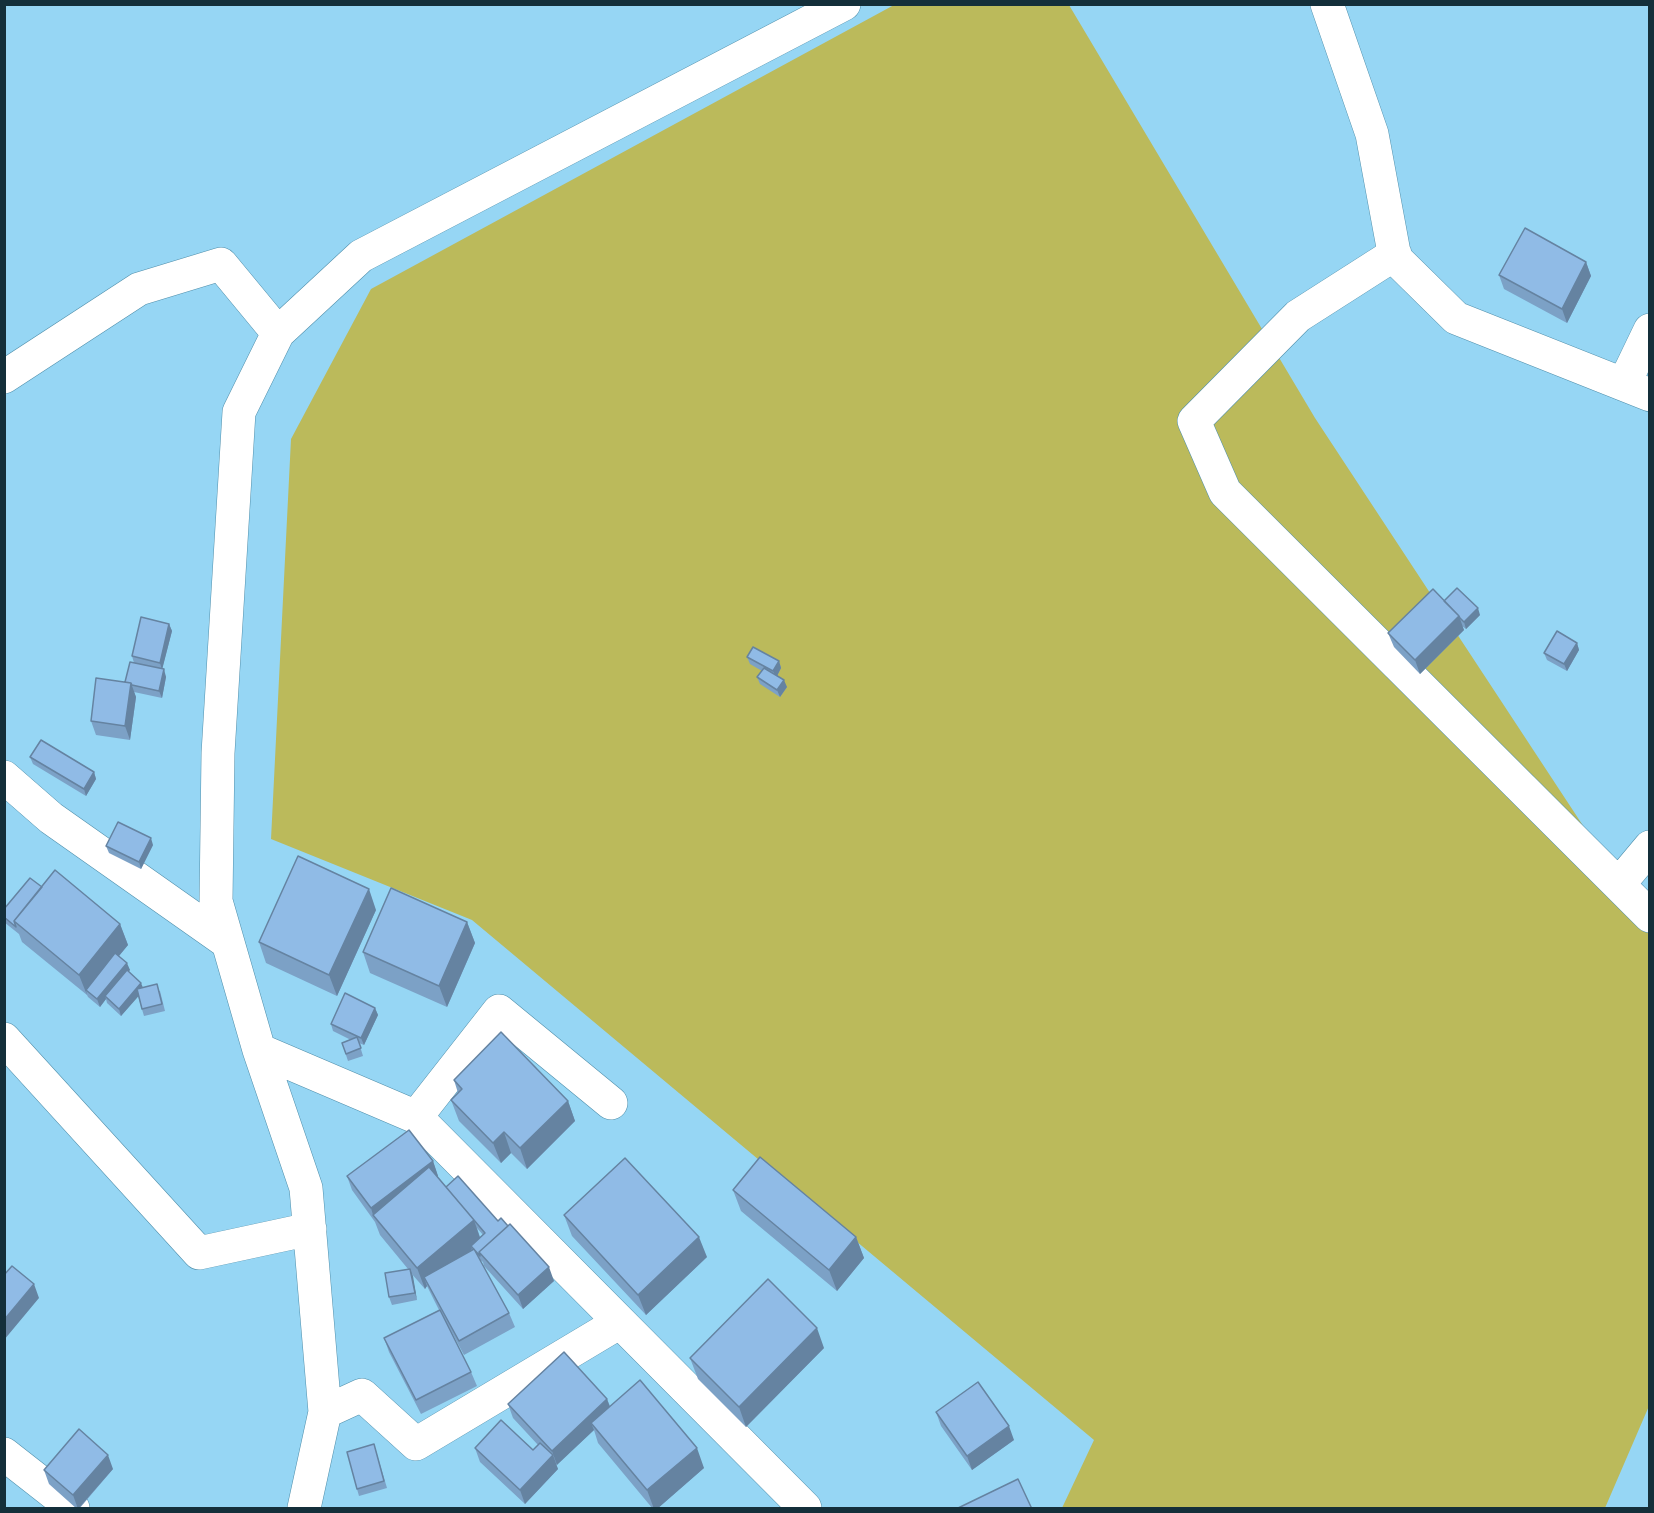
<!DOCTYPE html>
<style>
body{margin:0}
#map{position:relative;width:1654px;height:1513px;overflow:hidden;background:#96d6f4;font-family:Spectral,serif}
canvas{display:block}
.frame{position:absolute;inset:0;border:6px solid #142f3a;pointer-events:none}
</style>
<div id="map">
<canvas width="1654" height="1513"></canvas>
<div class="frame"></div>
</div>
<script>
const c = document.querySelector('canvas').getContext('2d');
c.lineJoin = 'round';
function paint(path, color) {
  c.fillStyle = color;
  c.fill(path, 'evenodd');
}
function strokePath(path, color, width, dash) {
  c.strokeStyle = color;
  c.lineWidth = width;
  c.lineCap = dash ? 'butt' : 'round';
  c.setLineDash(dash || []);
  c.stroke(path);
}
paint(new Path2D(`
 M894 5H1069L1315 418 1649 926V1406L1605 1508H1062L1094 1440 472 920 271 839 291 439 371 289Z`), '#bbba5b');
const minor = new Path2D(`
 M1327 4 1372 134 1395 258 1456 318 1650 395
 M1395 254 1298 316 1194 421 1225 492 1650 916
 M4 377 139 289 221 264 278 333
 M1624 384 1650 330
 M4 777 51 818 227 942
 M1619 884 1650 847
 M4 1039 199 1253 310 1229
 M259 1050 416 1117 805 1508
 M416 1117 499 1011 611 1103
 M325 1412 362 1395 416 1444 620 1322
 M4 1454 73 1508
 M304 1508 325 1412 306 1188 259 1050 216 901 218 753 239 412 278 333 361 256 844 4`);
strokePath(minor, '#508fab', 34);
strokePath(minor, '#fff', 33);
paint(new Path2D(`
 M1586 262 1591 276 1567 323 1504 289 1499 275Z
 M1444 601 1480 615 1466 629 1462 626 1464 630 1420 674 1394 647 1388 633Z
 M169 624 172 631 162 669 166 677 162 698 134 692 136 697 130 740 96 735 91 721 125 682 134 663 132 656Z
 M1577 643 1579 650 1567 671 1547 660 1544 653Z
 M747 657 779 661 781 668 777 676 787 687 780 697 760 684 757 677 762 671 750 664Z
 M30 757 94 772 96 779 86 796 33 764Z
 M153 845 141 869 109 853 106 846Z
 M42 887 120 924 128 945 119 956 130 970 128 971 143 988 160 991 165 1011 144 1016 138 996 121 1016 107 1003 106 999 100 1007 88 997 87 995 22 942 19 934 4 922V909Z
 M376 910 337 996 266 963 259 942Z
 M467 922 475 943 447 1007 370 973 363 952Z
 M375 1008 378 1015 364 1045 359 1043 363 1056 348 1061 342 1043 351 1040 333 1031 331 1024Z
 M454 1080 568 1101 575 1121 527 1169 511 1153 501 1163 459 1121 451 1100 458 1093Z
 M433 1161 438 1176H437L446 1187 554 1281 523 1309 484 1266 483 1262 480 1260 509 1313 515 1327 464 1355 445 1320 471 1372 477 1386 421 1414 389 1352 384 1338 439 1310 427 1286 425 1289 411 1273 417 1300 392 1305 389 1297 408 1269 380 1235 375 1222 352 1190 347 1176ZM477 1228 483 1235 480 1237Z
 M733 1190 856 1237 864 1258 837 1291 741 1211Z
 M564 1215 707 1257 646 1315 572 1236Z
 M824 1348 746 1427 698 1379 690 1358Z
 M607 1399 610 1406 704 1468 657 1509H653L598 1443 594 1430 556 1465 558 1469 525 1504 480 1462 475 1448 533 1450 538 1445 513 1418 508 1404Z
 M936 1412 1014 1440 972 1470 941 1426Z
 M374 1444 387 1488 359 1496 357 1489Z
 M113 1469 79 1509H77L49 1484 44 1470Z`), '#7ca1c6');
paint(new Path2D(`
 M1586 262 1591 276 1567 323 1562 309Z
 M1478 608 1480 615 1466 629 1464 622Z
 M1459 616 1464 630 1420 674 1415 660Z
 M169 624 172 631 162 670 160 663Z
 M1577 643 1579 650 1567 671 1564 664Z
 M779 661 781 668 776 678 773 671Z
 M164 669 166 677 162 698 159 691Z
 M784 680 787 687 780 697 777 690Z
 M131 683 136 697 130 740 125 726Z
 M94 772 96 779 86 796 84 789Z
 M151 838 153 845 141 869 139 862Z
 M369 889 376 910 337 996 329 975Z
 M467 922 475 943 447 1007 439 986Z
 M120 924 128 945 89 992 86 990 87 995 79 975Z
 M127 963 130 970 107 998 105 996 106 999 100 1007 97 999Z
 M141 983 144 990 121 1016 119 1009Z
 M375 1008 378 1015 364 1045 361 1038Z
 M568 1101 575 1121 527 1169 520 1148Z
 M504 1132 511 1153 501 1163 493 1143Z
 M433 1161 438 1176 378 1221 373 1215 371 1208Z
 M474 1220 481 1241 471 1246 472 1249 428 1285 424 1277 427 1286 425 1289 417 1268Z
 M699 1237 707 1257 646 1315 638 1295Z
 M856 1237 864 1258 837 1291 829 1270Z
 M549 1267 554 1281 523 1309 518 1295Z
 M410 1269 413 1276 417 1300 415 1293Z
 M34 1284 39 1298 4 1340V1320Z
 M817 1328 824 1348 746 1427 739 1407Z
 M607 1399 612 1413 591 1423 594 1430 557 1465 552 1451Z
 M1009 1426 1014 1440 972 1470 967 1456Z
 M697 1448 704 1468 657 1509H654L647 1490Z
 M108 1455 113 1469 78 1509 73 1495Z
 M553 1455 558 1469 525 1504 520 1490Z`), '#6583a1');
const building = new Path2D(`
 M1525 228 1586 262 1562 309 1499 275Z
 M1457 588 1478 608 1464 622 1460 618 1459 616 1444 601Z
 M1433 589 1459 616 1415 660 1388 633Z
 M141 617 169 624 160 663 132 656Z
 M1557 631 1577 643 1564 664 1544 653Z
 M753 647 779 661 773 671 747 657Z
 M130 662 164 669 159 691 132 685 131 683 125 682Z
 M764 668 784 680 777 690 757 677Z
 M96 678 131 683 125 726 91 721Z
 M41 740 94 772 84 789 30 757Z
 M118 822 151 838 139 862 106 846Z
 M298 856 369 889 329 975 259 942Z
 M55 870 120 924 79 975 14 921Z
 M30 878 42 887 14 921 16 927 4 917V909Z
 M391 888 467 922 439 986 363 952Z
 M115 953 127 963 97 999 86 990Z
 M127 970 141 983 119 1009 105 996Z
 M157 984 162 1004 142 1009 137 989Z
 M345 993 375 1008 361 1038 331 1024Z
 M501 1032 568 1101 520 1148 504 1132 493 1143 451 1100 462 1089 454 1080Z
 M357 1037 361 1048 346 1054 342 1043Z
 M409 1130 433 1161 371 1208 347 1176Z
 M760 1157 856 1237 829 1270 733 1190Z
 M625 1158 699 1237 638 1295 564 1215Z
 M429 1167 474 1220 417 1268 373 1215Z
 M458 1176 498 1221 501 1218 508 1226 479 1252 480 1256 471 1246 485 1233 446 1187Z
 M510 1224 549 1267 518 1295 479 1252Z
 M474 1249 509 1313 459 1341 424 1277Z
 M12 1266 34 1284 4 1320V1275Z
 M410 1269 415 1293 389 1297 385 1273Z
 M768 1279 817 1328 739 1407 690 1358Z
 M440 1310 471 1372 416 1400 384 1338Z
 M564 1352 607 1399 552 1451 508 1404Z
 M640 1380 697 1448 647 1490 591 1423Z
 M978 1382 1009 1426 967 1456 936 1412Z
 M501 1420 533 1450 540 1443 553 1455 520 1490 475 1448Z
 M79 1429 108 1455 73 1495 44 1470Z
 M374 1444 384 1481 357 1489 347 1452Z
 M1018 1479 1032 1509H956Z`);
paint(building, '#90bbe6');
strokePath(building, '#6583a1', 1.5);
</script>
